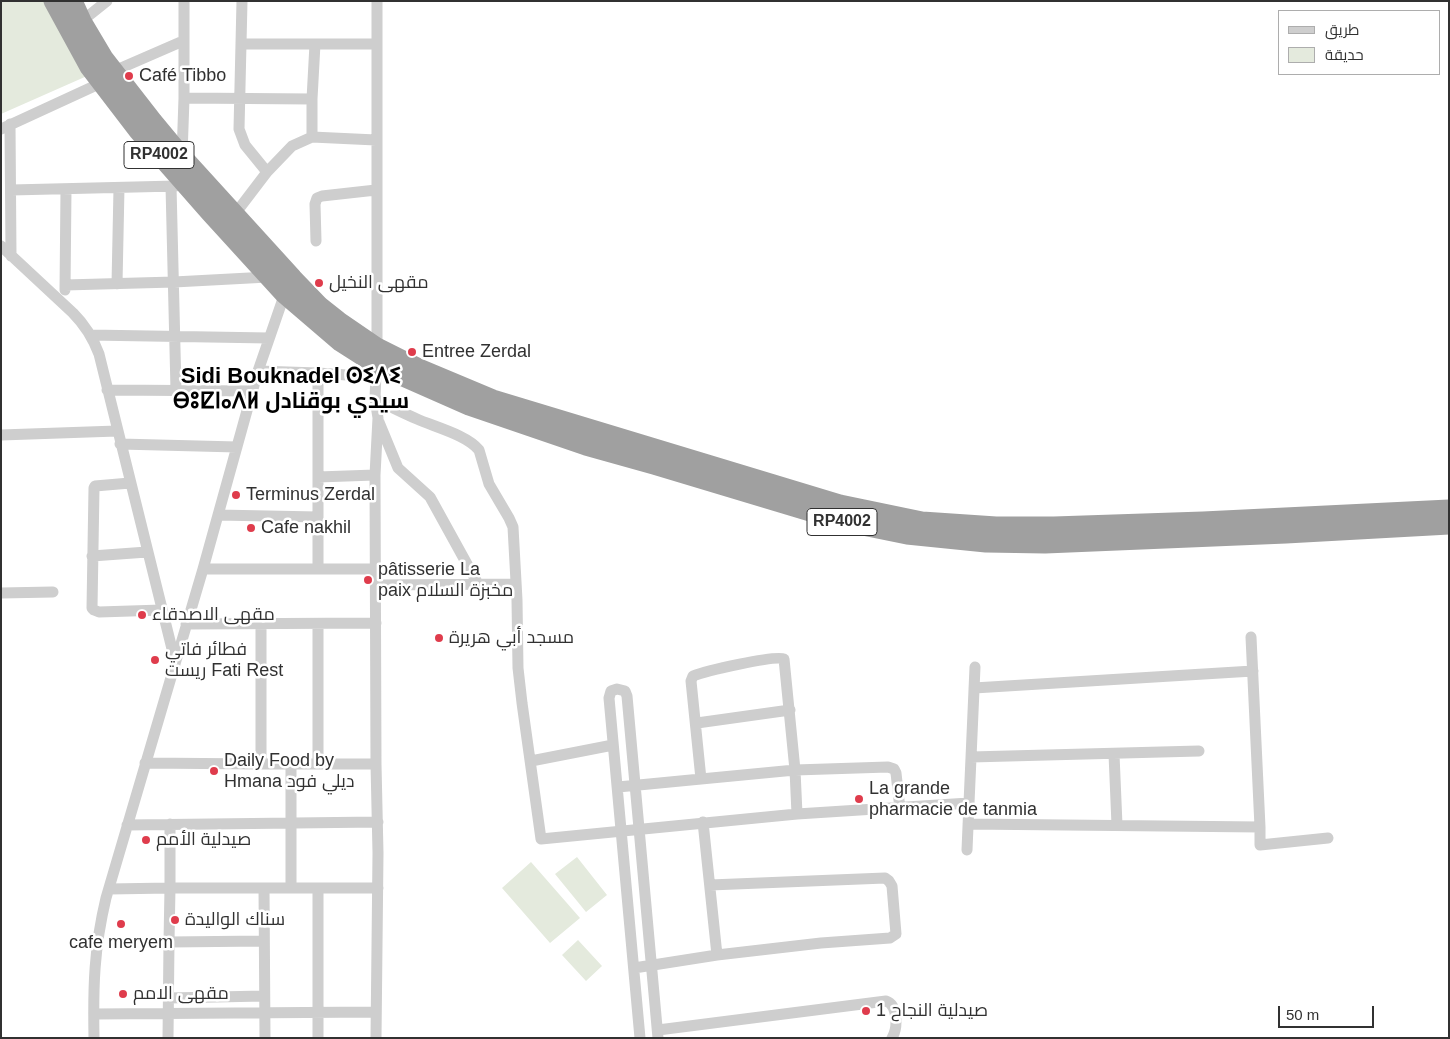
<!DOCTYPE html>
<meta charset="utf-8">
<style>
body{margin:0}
#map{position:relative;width:1450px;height:1039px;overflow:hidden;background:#fff;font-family:Helvetica,Cairo,sans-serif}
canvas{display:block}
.frame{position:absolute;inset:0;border:2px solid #313131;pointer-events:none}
.legend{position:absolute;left:1278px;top:10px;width:162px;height:65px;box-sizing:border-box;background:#fff;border:1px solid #adadad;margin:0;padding:6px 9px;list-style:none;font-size:15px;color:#313131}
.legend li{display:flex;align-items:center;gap:10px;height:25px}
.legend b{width:25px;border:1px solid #adadad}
.scale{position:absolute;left:1278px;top:1006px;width:96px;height:22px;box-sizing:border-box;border:2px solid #313131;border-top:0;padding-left:6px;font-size:15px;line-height:18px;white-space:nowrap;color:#313131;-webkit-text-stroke:4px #fff;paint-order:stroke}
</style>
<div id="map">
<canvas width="1450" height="1039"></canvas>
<div class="frame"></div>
<ul class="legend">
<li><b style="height:6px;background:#cecece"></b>طريق</li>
<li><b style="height:14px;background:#e4eadd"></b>حديقة</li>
</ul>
<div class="scale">50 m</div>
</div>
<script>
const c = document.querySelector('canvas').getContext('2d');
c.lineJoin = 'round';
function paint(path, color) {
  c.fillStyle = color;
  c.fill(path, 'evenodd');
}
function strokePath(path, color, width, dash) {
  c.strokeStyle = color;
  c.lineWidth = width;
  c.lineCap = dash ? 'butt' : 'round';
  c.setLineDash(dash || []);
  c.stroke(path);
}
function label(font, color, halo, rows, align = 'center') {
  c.font = font + ' Helvetica,Cairo,"Noto Sans Tifinagh",sans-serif';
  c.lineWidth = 5;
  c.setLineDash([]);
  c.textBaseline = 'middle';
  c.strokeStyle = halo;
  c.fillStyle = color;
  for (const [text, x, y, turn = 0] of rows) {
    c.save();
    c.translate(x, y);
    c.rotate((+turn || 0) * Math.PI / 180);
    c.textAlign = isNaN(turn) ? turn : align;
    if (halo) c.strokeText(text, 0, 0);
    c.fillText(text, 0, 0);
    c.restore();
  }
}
paint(new Path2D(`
 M1 1H50L87 76 1 114Z
 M577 857 607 895 586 912 555 874Z
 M531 862 580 918 550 943 502 888Z
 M578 940 602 966 586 981 562 955Z`), '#e4eadd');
strokePath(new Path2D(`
 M82 21 107 1
 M241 44H377
 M114 71 183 41
 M184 98 312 99 315 44
 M312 99V137L376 140
 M10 124 11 256
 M1 129 101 83
 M182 156 184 98V1
 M267 172 292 146 312 137
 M171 186 176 390
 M11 190 176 186
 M235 214 267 172 245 145 239 129 242 1
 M316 241 315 204 317 198 322 196 376 190
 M1 246 73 313C85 325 93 338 99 354L175 661
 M117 284 119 188
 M65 285 174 282 268 277
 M65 290 66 190
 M90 335 269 338
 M258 371 318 373 375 377
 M107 390 253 391
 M375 399C389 406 403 413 417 419 435 427 467 435 479 450L489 484 509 518 513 527 517 600 518 668 522 703 541 839 797 814 969 803 975 667
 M379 422 398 468 430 497 478 584
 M1 435 117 431
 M120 444 237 447
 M318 477 375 475
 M130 483 95 486 94 488 92 608 94 610 99 612 162 610
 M218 515 318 517
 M92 556 147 552
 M203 569H375
 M318 569V373
 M376 585 516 584
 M1 593 53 592
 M186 624 376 623
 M261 624V764H376
 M1251 637 1260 827
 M974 688 1253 671
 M697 723 790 710
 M1114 754 1117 825
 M971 757 1199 751
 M531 761 613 745
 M145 763 261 764
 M291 764V887
 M318 764V624
 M618 787 701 779
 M797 814 795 770 784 659C775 655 705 671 693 676L691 681 701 779 795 770 888 767 894 769 896 773 900 809
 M703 822 717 955
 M968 824 1260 827V845L1328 838
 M127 825 378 822
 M967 850 969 803
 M264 888 265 1038
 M318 888V1038
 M109 889 170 888V824
 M264 941 169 942 170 888H378
 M634 968 717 955 821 943 890 938 896 934 892 886 889 881 885 878 710 885
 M168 998 264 996
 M94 1014 376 1012
 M658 1030 886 1001C898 1005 898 1028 892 1038
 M94 1038C93 987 94 948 106 898L203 569 258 371 286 290
 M168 1038 169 942
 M376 1038 378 853 376 764 375 475 378 418 375 399 377 347V1
 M640 1038 609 698 611 691 617 689 625 691 627 696 658 1038`), '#cecece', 11);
strokePath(new Path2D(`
 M53 1 89 67 138 131 210 213 284 294 340 342 376 365 469 406 586 446 654 465 843 522 907 535 986 543 1045 544 1286 534 1449 525
 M73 1 82 21 104 58 153 121 182 156 293 278 320 306 339 321 377 347 419 368 493 399 840 504 922 521 996 526H1054L1203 521 1449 509`), '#a0a0a0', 19);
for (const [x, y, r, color] of [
 [129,76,5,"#df3c4c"],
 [319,283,5,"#df3c4c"],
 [412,352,5,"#df3c4c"],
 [236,495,5,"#df3c4c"],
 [251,528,5,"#df3c4c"],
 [368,580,5,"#df3c4c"],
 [142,615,5,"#df3c4c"],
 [439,638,5,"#df3c4c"],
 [155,660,5,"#df3c4c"],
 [214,771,5,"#df3c4c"],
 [859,799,5,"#df3c4c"],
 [146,840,5,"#df3c4c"],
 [175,920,5,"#df3c4c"],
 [121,924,5,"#df3c4c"],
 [123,994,5,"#df3c4c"],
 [866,1011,5,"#df3c4c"]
]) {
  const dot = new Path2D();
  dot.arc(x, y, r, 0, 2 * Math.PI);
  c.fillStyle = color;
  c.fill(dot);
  strokePath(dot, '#fff', 2);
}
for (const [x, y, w] of [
 [159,155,70],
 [842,522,70]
]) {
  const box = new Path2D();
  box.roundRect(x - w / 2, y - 13.5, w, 27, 4);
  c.fillStyle = '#fff';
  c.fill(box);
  strokePath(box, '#313131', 1);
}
label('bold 16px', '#313131', null, [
 ["RP4002",159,155],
 ["RP4002",842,522]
]);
label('18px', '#313131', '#fff', [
 ["Café Tibbo",139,76],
 ["مقهى النخيل",329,283],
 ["Entree Zerdal",422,352],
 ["Terminus Zerdal",246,495],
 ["Cafe nakhil",261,528],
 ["pâtisserie La",378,570],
 ["paix مخبزة السلام",378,591],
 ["مقهى الاصدقاء",152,615],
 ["مسجد أبي هريرة",449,638],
 ["فطائر فاتي",165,650],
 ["ريست Fati Rest",165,671],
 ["Daily Food by",224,761],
 ["Hmana ديلي فود",224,782],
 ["La grande",869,789],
 ["pharmacie de tanmia",869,810],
 ["صيدلية الأمم",156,840],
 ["سناك الواليدة",185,920],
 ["cafe meryem",121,943,"center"],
 ["مقهى الامم",133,994],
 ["صيدلية النجاح 1",876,1011]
], 'left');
label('bold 22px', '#000', '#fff', [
 ["Sidi Bouknadel ⵙⵉⴷⵉ",291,377],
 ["ⴱⵓⵇⵏⴰⴷⵍ سيدي بوقنادل",291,402]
]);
</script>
